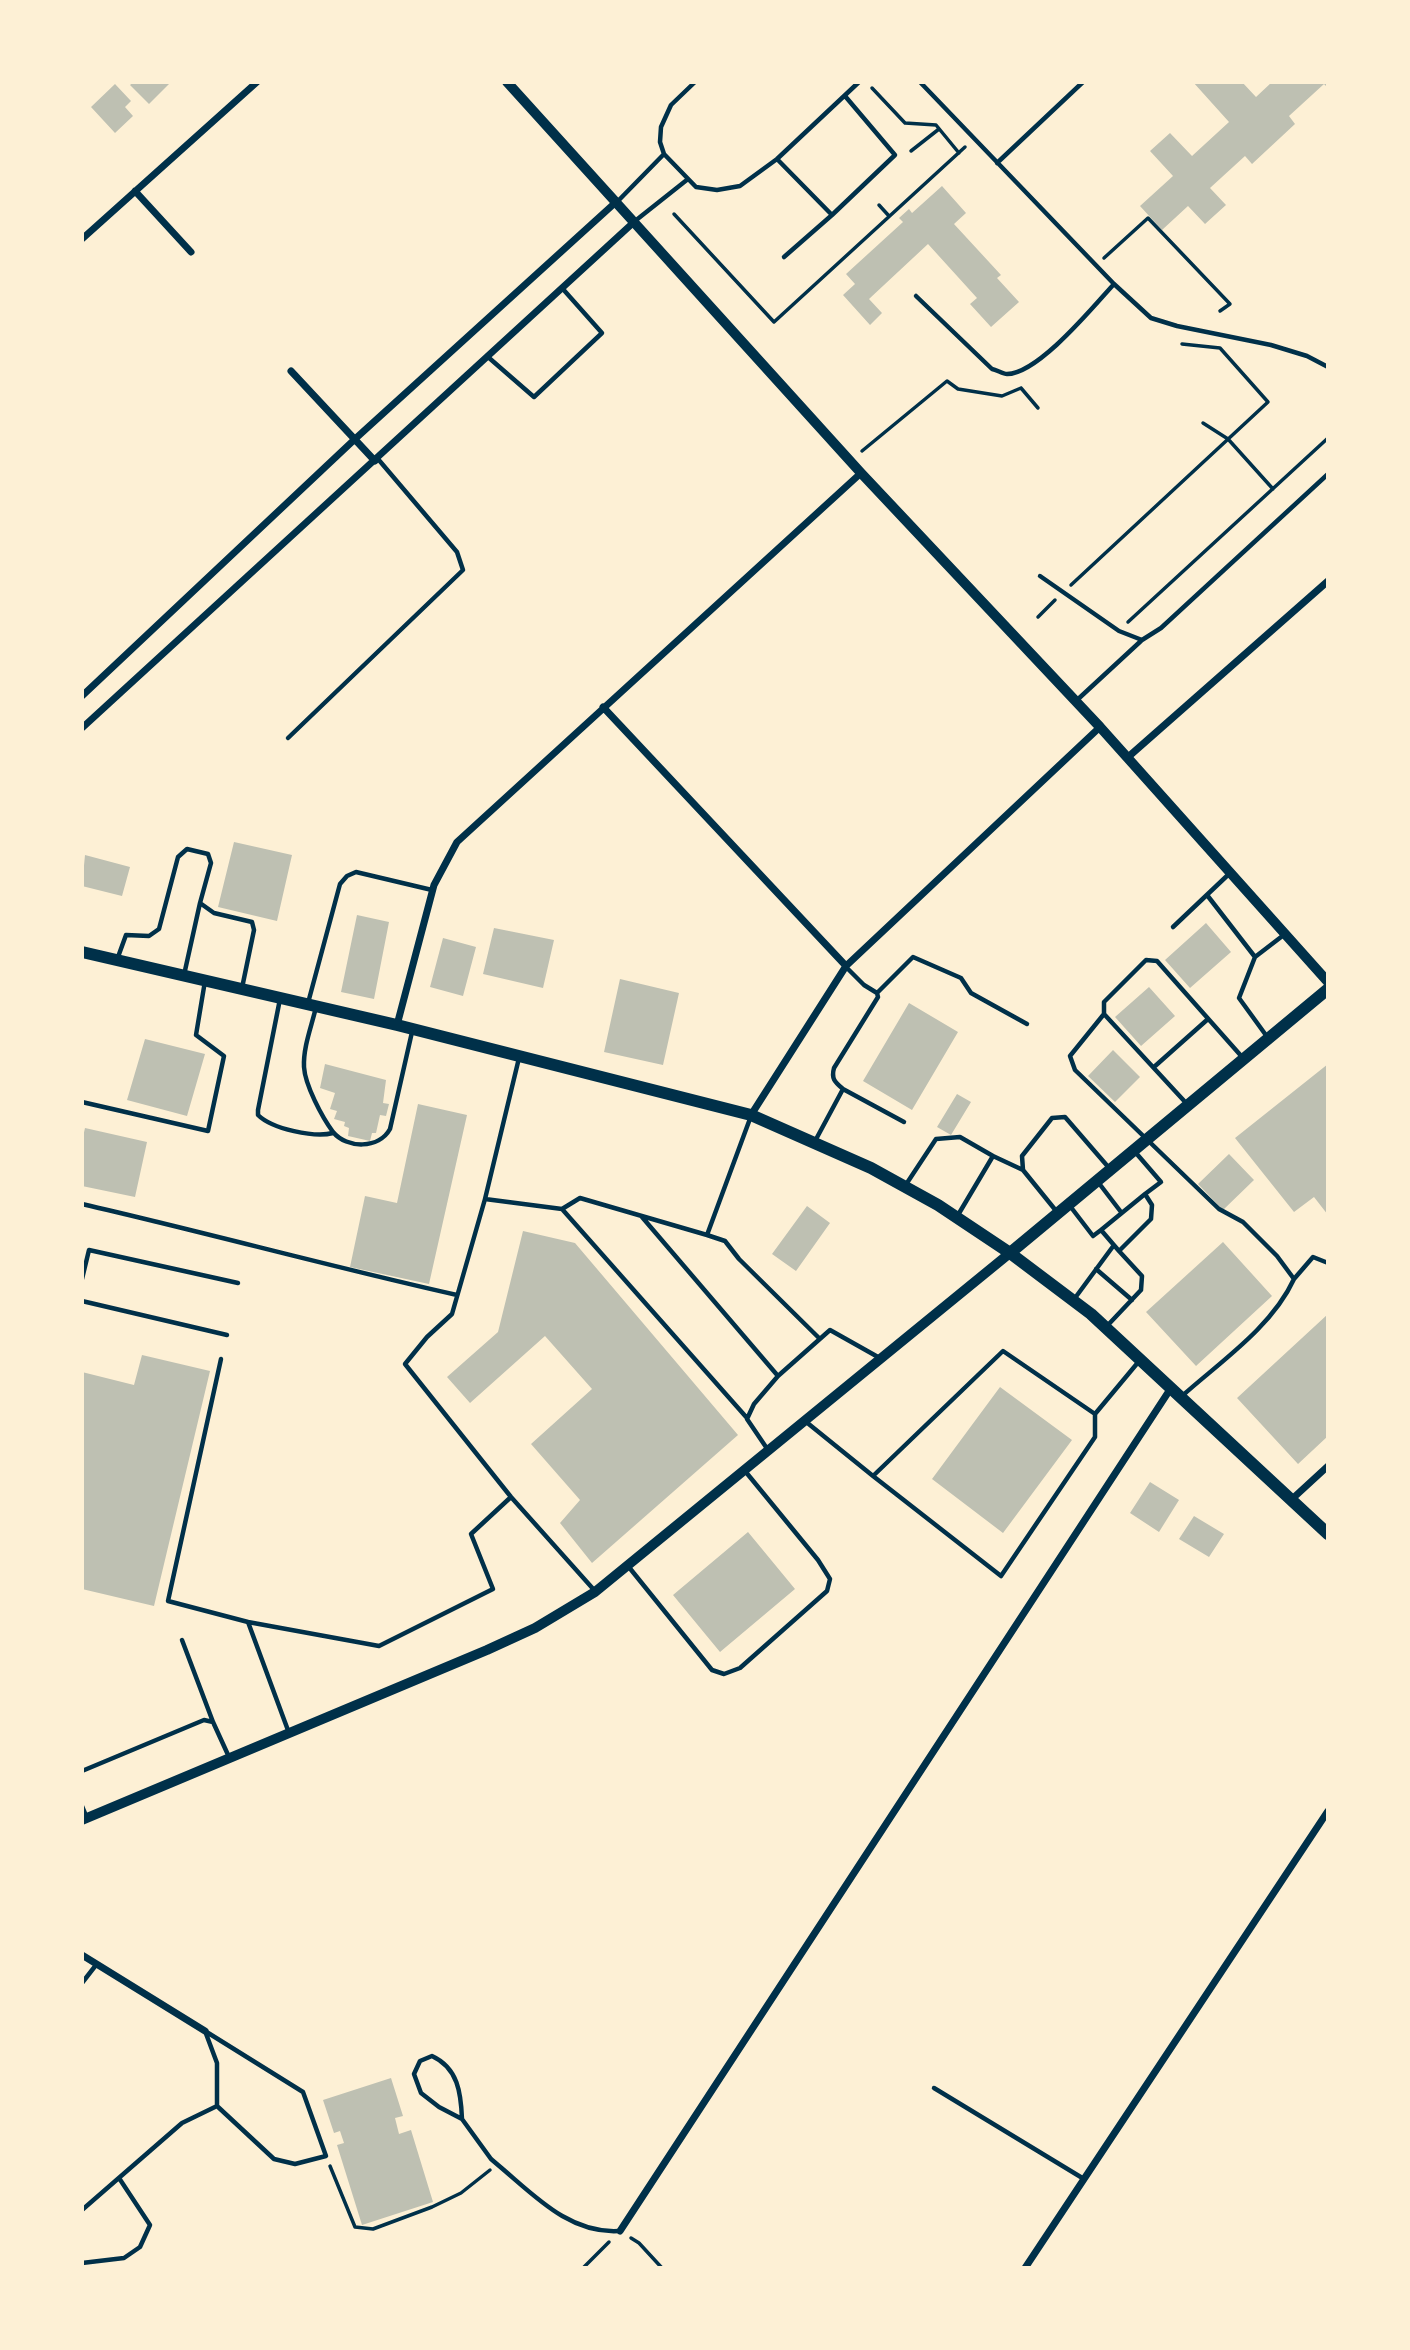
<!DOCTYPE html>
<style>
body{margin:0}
#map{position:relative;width:1410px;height:2350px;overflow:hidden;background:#fdf0d5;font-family:Lato,sans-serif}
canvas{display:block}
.frame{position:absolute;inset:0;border:84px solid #fdf0d5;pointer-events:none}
</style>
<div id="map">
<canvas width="1410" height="2350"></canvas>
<div class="frame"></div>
</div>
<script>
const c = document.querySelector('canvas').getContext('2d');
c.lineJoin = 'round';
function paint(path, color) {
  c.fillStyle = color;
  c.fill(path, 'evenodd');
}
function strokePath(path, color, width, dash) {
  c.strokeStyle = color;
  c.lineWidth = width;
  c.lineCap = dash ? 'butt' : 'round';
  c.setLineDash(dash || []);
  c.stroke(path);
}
paint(new Path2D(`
 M133 82H171L149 104 130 85Z
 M1193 82H1242L1256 97 1272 82H1328V88L1324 84 1289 116 1295 124 1252 164 1245 156 1210 188 1226 205 1205 224 1188 206 1162 230 1140 206 1173 176 1150 151 1170 133 1192 156 1229 122Z
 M115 84 131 101 125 107 133 116 115 133 91 107Z
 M942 186 966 213 954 224 1001 275 997 278 1019 302 991 327 970 304 977 298 928 244 869 299 882 313 870 325 843 295 855 284 846 274 903 222 899 218 909 209 912 213Z
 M234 842 292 855 277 921 218 907Z
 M85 855 130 867 122 896 82 886Z
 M357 915 389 922 374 999 341 992Z
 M1206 923 1231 952 1190 988 1165 960Z
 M494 928 554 940 543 988 483 974Z
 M443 938 476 947 463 996 430 987Z
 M620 979 679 993 663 1065 604 1052Z
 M1149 987 1175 1016 1141 1046 1115 1017Z
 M909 1003 958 1032 912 1110 863 1081Z
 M145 1039 205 1054 187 1116 127 1100Z
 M1113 1050 1140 1077 1115 1102 1088 1076Z
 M325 1064 386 1080 383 1103 389 1104 386 1116 380 1115 376 1133H372L370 1141 348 1136 349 1128 344 1126 345 1122 334 1119 337 1111 330 1109 335 1093 320 1088Z
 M1328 1064V1215L1314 1197 1294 1212 1235 1138Z
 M957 1094 971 1102 951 1135 937 1127Z
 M418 1104 467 1115 429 1284 350 1267 365 1196 397 1203Z
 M85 1128 147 1142 135 1197 82 1186V1141Z
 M1229 1154 1254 1180 1223 1210 1198 1184Z
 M807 1206 830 1223 796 1271 772 1254Z
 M523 1231 575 1243 738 1435 592 1563 560 1523 580 1500 531 1444 592 1389 545 1336 470 1403 447 1377 498 1332Z
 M1223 1242 1272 1296 1196 1366 1146 1312Z
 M1328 1314V1436L1298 1464 1237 1398Z
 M142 1355 210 1371 154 1606 82 1589V1372L134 1385Z
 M1000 1387 1072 1440 1003 1533 932 1479Z
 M1150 1482 1179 1500 1159 1532 1130 1513Z
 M1194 1516 1224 1534 1209 1557 1179 1539Z
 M748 1532 795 1589 720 1652 673 1595Z
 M391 2078 403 2116 395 2118 399 2134 411 2130 433 2202 362 2225 337 2145 344 2143 340 2131 334 2133 323 2100Z`), '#bec0b2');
strokePath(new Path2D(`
 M872 88 905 123 936 125 959 153
 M911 151 939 129
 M879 205 889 216
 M674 214 774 322 965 147
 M1104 258 1148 218 1230 304 1220 311
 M1021 388 1038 408
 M1203 423 1228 439 1273 489
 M862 451 947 381 958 389 1002 396 1021 388
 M1071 585 1268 402 1220 348 1182 344
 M1038 617 1055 600
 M1128 622 1328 438
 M330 2166 355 2227 373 2229 432 2207 461 2193 490 2170
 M631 2238 639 2243 662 2268
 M583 2268 609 2242`), '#003049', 3.5);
strokePath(new Path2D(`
 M695 82 671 105 661 127 660 142 664 154 696 187 717 190 740 186 777 159 859 82
 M920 82 1114 284 1151 318 1177 326 1271 345 1307 356 1328 367
 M777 159 832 215 895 155 845 96
 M997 163 1083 82
 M618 201 664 154
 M635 221 688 179
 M784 257 832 215
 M916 296 992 369C997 370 1003 374 1007 374 1038 374 1093 307 1114 284
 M488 357 534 397 602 333 562 288
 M1040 576 1119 631 1142 640
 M1076 701 1142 640 1161 628 1328 474
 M288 738 463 570 457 552 378 459
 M1207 895 1255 957
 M1173 927 1230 873
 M118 957 126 935 149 936 159 929 178 857 187 849 208 854 211 863 200 903 214 913 252 922 254 930 242 988
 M184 975 200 903
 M877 993 913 957 961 978 971 993 1027 1024
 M280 999 258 1110V1115C272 1129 315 1138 333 1133
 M308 1003 340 884 347 876 356 872 432 890
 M316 1007C312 1025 303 1047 304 1067 305 1085 322 1117 333 1132 347 1149 379 1149 390 1129L412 1032
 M1104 1014 1070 1056 1075 1070 1219 1209 1243 1222 1277 1256 1294 1279C1272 1327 1220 1362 1182 1396
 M1268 1038 1239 998 1255 957 1285 934
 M519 1058 485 1199 562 1209 580 1198 707 1235 751 1116
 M1154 1067 1208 1019
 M843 1089 904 1122
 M82 1102 208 1131 224 1056 196 1035 205 981
 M1187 1104 1104 1014V1002L1146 960 1157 961 1243 1058
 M814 1143 843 1089C835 1082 831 1079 834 1068L878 997 877 993 864 985 846 967
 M993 1156 1023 1170
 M1098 1182 1121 1212
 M905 1186 936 1139 960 1137 993 1156 958 1215
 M485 1199 452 1314 427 1337 405 1364 511 1497 595 1591
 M82 1204C208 1233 332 1267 457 1295
 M1070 1206 1093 1236 1101 1230
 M562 1209 747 1418
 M1057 1212 1023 1170 1022 1156 1052 1118 1065 1117 1110 1169
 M642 1217 778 1376 754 1404 747 1419 768 1450
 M707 1235 725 1241 739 1259 820 1339
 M1119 1251 1101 1230 1145 1194
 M1096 1269 1132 1300
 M82 1279 89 1250 238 1283
 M1294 1279 1313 1257 1328 1263
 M1075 1298 1114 1245
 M82 1301 227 1335
 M1107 1326 1141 1290 1142 1276 1119 1251 1151 1219 1152 1205 1145 1194 1161 1182 1136 1153
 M221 1359 168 1601 248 1622
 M778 1376 830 1330 878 1357
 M805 1421 873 1476 1003 1351 1095 1414 1140 1360
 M873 1476 1001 1576 1095 1437V1414
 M628 1566 712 1670 724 1674 740 1668 827 1591 830 1579 818 1560 745 1471
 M182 1640 213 1722
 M289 1733 248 1622 379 1646 493 1589 471 1534 511 1497
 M82 1771 204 1720 213 1722 229 1757
 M82 1806 87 1818
 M82 1983 96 1965
 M205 2031 303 2092 326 2156 295 2164 274 2159 217 2106V2063Z
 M934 2088 1084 2179
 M462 2119C461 2093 458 2068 432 2056L420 2061 414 2074 421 2093 439 2107 462 2119 491 2159 498 2165C534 2195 569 2234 619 2231
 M82 2210 182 2123 217 2106
 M82 2263 124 2258 140 2247 150 2225 119 2178`), '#003049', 4.5);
strokePath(new Path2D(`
 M135 191 191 252
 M82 239 257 82
 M291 371 375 461
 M82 696 355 439 616 202
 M603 707 846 966
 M82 728 634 222
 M1127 758 1328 581
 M397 1025 434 885 457 842 861 473
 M751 1115 846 966 1100 727
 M1291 1500 1328 1466
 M82 1955 205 2031
 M620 2231 1171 1388
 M1025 2268 1328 1811`), '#003049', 7);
strokePath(new Path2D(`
 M507 82 861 473 1100 727 1328 982
 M82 1820 487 1650 535 1628 595 1592 1010 1253`), '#003049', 10);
strokePath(new Path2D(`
 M1010 1253 1328 989`), '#003049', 12);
strokePath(new Path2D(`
 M82 952 397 1025 751 1115 871 1168 938 1205 1010 1253 1091 1314 1328 1534`), '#003049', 12);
</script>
